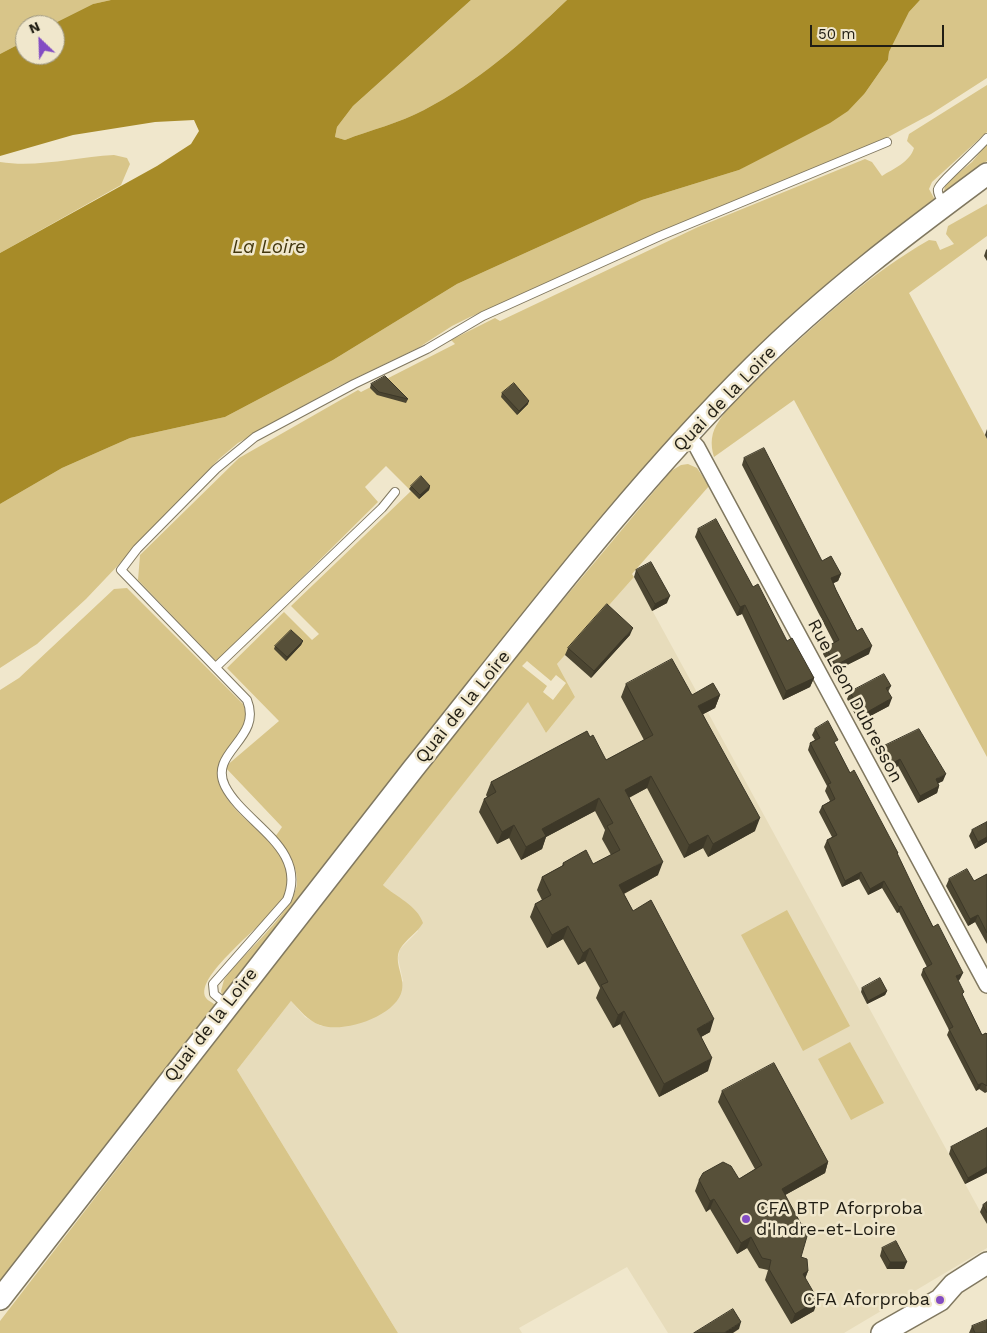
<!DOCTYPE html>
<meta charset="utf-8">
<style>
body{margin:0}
#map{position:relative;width:987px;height:1333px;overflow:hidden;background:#f0e7cc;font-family:"Work Sans",sans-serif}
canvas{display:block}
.north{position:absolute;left:15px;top:15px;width:50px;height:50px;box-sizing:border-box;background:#f0e7cc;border:1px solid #9d9782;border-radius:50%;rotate:336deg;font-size:14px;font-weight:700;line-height:20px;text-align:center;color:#211e14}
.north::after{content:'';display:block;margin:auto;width:18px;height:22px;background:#834cc3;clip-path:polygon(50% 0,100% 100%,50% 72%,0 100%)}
.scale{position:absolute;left:810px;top:25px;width:134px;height:22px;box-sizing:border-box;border:2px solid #211e14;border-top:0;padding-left:6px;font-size:15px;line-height:18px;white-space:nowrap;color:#211e14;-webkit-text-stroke:4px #f0e7cc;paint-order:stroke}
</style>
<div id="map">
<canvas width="987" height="1333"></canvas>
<div class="north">N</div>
<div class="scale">50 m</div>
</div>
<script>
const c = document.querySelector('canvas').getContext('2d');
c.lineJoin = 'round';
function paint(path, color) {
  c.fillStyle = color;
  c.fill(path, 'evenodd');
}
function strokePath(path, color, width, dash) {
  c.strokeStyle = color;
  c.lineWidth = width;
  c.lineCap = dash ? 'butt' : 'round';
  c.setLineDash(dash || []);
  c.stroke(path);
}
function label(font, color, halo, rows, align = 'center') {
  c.font = font + ' "Work Sans",sans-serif';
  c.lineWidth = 5;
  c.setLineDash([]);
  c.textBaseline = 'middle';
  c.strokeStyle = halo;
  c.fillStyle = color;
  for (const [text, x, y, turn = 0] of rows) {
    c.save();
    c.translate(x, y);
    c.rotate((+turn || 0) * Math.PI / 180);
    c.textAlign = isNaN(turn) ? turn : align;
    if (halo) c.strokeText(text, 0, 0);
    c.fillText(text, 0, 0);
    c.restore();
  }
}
paint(new Path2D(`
 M634 577 987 1224V1248L844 1333H668L627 1267 519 1328 522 1333H398L237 1070 291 1001 305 1017 321 1026 339 1027 403 981 398 958 400 949 418 931 394 894 383 885 528 701 546 733 575 697 557 664Z`), '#e7dcbb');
paint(new Path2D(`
 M0 0H111L93 4 51 25H25V41L0 54Z
 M471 0H567C523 42 478 82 424 110 400 123 370 130 345 140L335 137 337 127 353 106Z
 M920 0H987V78L931 114 879 142 470 317 452 326 418 348 337 387 238 443 219 459 86 599 37 644 0 668V504L62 468 130 438 225 417 333 360 457 284 642 200 739 170 865 93 888 60 889 52 909 12Z
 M987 85V132L932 182 929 189 935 200 830 281 742 364 655 454 477 671 222 995 221 991 224 980C240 956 298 909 297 881 297 863 286 850 275 837L282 827 225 767 279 721 227 668 284 612 312 640 319 634 291 606 411 491 386 466 365 487 378 502 217 662 138 580 140 555 239 458 358 390 361 392 455 344 451 340 495 318 500 321 698 227 865 159 872 162 882 176C893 169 910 162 914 148L907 141 909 134Z
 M987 144V161L944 193 945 184 972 162Z
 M114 155 127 158 130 164 121 185 0 253V162C37 168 76 157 114 155Z
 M987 204V236L909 293 987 439V757L794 400 714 457C710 444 711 432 719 421 732 399 756 381 774 363 823 318 871 273 929 240L936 241 940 250 954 244 946 234 948 226Z
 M688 464 697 468 709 486 632 574 634 577 557 664 575 697 546 733 528 702 383 885C396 897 417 905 423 923 417 933 406 939 400 949 393 962 405 977 402 990 397 1016 343 1034 320 1025 308 1021 300 1010 291 1001L237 1070 398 1333H0V1321L391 814 492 685 671 471 681 465ZM527 661 551 681 556 675 566 683 553 700 543 692 547 686 522 666Z
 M127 588 243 704C256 736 210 757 221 787 234 824 304 848 284 896 274 919 192 975 206 998 208 1001 212 1002 215 1005L214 1008 0 1284V690L19 678 114 589Z
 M787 910 850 1026 803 1051 741 935Z
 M850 1042 884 1103 851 1120 818 1059Z`), '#d8c589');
paint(new Path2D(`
 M111 0H471L353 106 337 127 335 137 345 140C370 130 400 123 424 110 478 82 523 42 567 0H920L909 12 889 52 888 60 865 93 848 111 830 123 739 170 642 200 457 284 333 360 225 417 130 438 62 468 0 504V253L157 166 191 144 199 131 194 120 155 122 73 135 0 156V54L25 41V55H55V25H51L93 4Z`), '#a78b28');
const lane = new Path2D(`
 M944 203C941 199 937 194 938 189 938 184 980 147 987 138
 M216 667 382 508 395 492
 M227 1005 214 994 213 984 287 900C309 848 244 824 225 786 208 752 263 739 247 700L121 570 137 549 216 469 255 437 354 384 427 349 483 316 660 236 887 142`);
const street = new Path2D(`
 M688 437 697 447 987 985`);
const secondary = new Path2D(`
 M0 1299C137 1122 274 945 413 769 523 632 629 490 754 366 826 294 906 234 987 174
 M882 1333 940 1300 954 1284 987 1263`);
strokePath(lane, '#807860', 10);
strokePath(street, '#807860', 18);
strokePath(secondary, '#807860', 24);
strokePath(lane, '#fff', 8);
strokePath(street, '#fff', 15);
strokePath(secondary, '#fff', 21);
paint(new Path2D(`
 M987 249V261L984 256 986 250Z
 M371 384 408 399 406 403 377 395 370 388Z
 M502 393 528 404 517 415 501 397Z
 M987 429V439L985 435Z
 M744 458 822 561 841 574 838 581 833 583 836 590 869 654 837 670H832L823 654 826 647 834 643 742 465Z
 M411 486H430L429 490 419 499 409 489Z
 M698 529 753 587 787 641 814 678 810 687 783 700 742 614 737 616 695 537Z
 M636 570 667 603 652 611 634 577Z
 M630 635 591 678 565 655 568 648Z
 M303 641 301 645 286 661 274 649 275 646Z
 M626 684 692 695H720L715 708 703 714 755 831 708 857 703 848 684 858 647 788 629 798 658 875 624 894 633 911 710 1032 701 1037 708 1071 659 1097 620 1024 613 1028 596 998 600 988 585 961 578 965 563 939 547 948 530 917 535 904 542 900 537 890 542 877 562 866 563 863 593 864 611 855 602 839 605 830 595 811 546 837 542 849 521 860 509 838 497 844 479 812 484 799 487 797 486 795 491 782 590 737 606 760 644 740 621 697Z
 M891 686 888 692 889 706 859 722 847 699 850 692Z
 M815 729 836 746 850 773 898 853 897 855 919 899 960 979 958 981 963 996 982 1035 986 1033 987 1092 985 1093 979 1089 976 1091 947 1035 949 1030 921 975 923 969 927 967 899 912 897 913 882 888 868 895 859 879 842 887 824 847 827 840 832 837 819 812 822 806 830 801 825 791 827 786 808 750 810 743 815 740 812 735Z
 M884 746 943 781 938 783 939 786 937 793 918 803 898 766 891 770 882 753Z
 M987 822V842L975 849 969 836 972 830Z
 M987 874V944L975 922 968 926 946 886 949 879 974 881Z
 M862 988 887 991 885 995 867 1004 861 992Z
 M722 1091 828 1162 825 1173 785 1195 801 1257 808 1271 805 1279 814 1311 791 1324 765 1280 768 1270 759 1268 747 1248 737 1254 710 1209 706 1212 695 1191 699 1180 739 1179 755 1169 718 1102Z
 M987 1128V1173L965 1184 949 1154 951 1147Z
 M987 1202V1224L980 1212 983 1205Z
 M882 1248 904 1269H887L880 1256Z
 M972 1326 987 1333H969Z`), '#4b4531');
paint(new Path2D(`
 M529 401 528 404 517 415 519 411Z
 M430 486 429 490 419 499 420 495Z
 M841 574 838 581 828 586 831 578Z
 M670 596 667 603 652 611 655 604Z
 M745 605 742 614 737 616 740 607Z
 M633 628 630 635 591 678 594 671Z
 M303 641 301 645 286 661 287 657Z
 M872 646 869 654 837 670H832L834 663Z
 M814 678 810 687 783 700 786 691Z
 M720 695 715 708 694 719 698 706Z
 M892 698 889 706 859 722 862 715Z
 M900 759 898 766 891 770 893 763Z
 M946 774 943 781 933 786 936 779Z
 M651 776 647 788 620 802 625 790Z
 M939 786 937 793 918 803 920 796Z
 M599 798 595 811 546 837 542 849 521 860 526 847 542 829Z
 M760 818 755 831 708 857 713 844Z
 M514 825 509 838 497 844 502 832Z
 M708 835 703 848 684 858 689 845Z
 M987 837V842L975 849 978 842Z
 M663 862 658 875 615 898 619 885Z
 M861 872 859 879 842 887 845 881Z
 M884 881 882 888 868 895 870 889Z
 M901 906 899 912 897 913 899 907Z
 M978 915 975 922 968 926 970 919Z
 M568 926 563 939 547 948 552 935Z
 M590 948 585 961 578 965 583 953Z
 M963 973 960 979 954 983 956 976Z
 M887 991 885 995 867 1004 868 1001Z
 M624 1011 620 1024 613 1028 618 1015Z
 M714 1019 710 1032 692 1042 697 1029Z
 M712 1058 708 1071 659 1097 664 1084Z
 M982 1083 979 1089 976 1091 978 1085Z
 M828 1162 825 1173 778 1199 782 1189Z
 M987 1167V1173L965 1184 968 1178Z
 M714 1199 710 1209 706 1212 710 1201Z
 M751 1237 747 1248 737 1254 741 1243Z
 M890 1262H907L904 1269H887Z
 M808 1271 804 1281 803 1274Z
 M818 1300 814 1311 791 1324 795 1314Z
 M741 1322 739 1329 733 1333H724Z`), '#3d3828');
const building = new Path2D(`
 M385 376 408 399 379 392 371 384Z
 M514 383 529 401 519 411 502 393Z
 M764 448 822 561 831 556 841 574 831 578 836 590 857 631 862 628 872 646 840 663H834L826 647 839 640 744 458Z
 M421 476 430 486 420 495 411 486Z
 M716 519 753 587 758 584 787 641 792 638 814 678 786 691 745 605 740 607 698 529Z
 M651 562 670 596 655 604 636 570Z
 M607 604 633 628 594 671 568 648Z
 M291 630 303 641 287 657 275 646Z
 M672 659 692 695 713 683 720 695 698 706 760 818 713 844 708 835 689 845 651 776 625 790 663 862 619 885 633 911 651 900 714 1019 697 1029 712 1058 664 1084 624 1011 618 1015 601 985 608 982 590 948 583 953 568 926 552 935 535 904 551 895 542 877 564 865 563 863 586 850 593 864 620 850 607 826 613 823 599 798 542 829 546 836 526 847 514 825 502 832 484 799 496 792 491 782 587 731 590 737 593 735 606 760 653 735 626 684Z
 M884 674 891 686 886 688 892 698 862 715 850 692Z
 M828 721 838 740 834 742 850 773 854 770 898 853H897L919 899 933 927 938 924 963 973 956 976 964 992 962 994 982 1035 986 1033 987 1034V1086L982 1083 978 1085 949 1029 953 1027 923 969 932 964 901 906 899 907 884 881 870 889 861 872 845 881 827 840 837 835 822 806 835 799 828 784 831 783 810 743 820 738 815 729Z
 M919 729 946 774 936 779 939 786 920 796 900 759 893 763 884 746Z
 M987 822V837L978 842 972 830Z
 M967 869 974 881 987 874V933L978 915 970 919 949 879Z
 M880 978 887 991 868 1001 862 988Z
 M774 1063 828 1162 782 1189 801 1224 810 1226 801 1257 807 1259 808 1271 803 1274 818 1300 795 1314 769 1269 771 1260 762 1258 751 1237 741 1243 714 1199 710 1201 699 1180 703 1173 723 1162 731 1166 739 1179 762 1165 722 1091Z
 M987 1128V1167L968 1178 951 1147Z
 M987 1202V1213L983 1205Z
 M896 1241 907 1262H890L882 1248Z
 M733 1309 741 1322 724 1333H694Z
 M987 1320V1333H975L972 1326Z`);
paint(building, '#575039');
strokePath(building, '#3d3828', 1);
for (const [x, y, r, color] of [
 [746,1219,5,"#834cc3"],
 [940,1300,5,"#834cc3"]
]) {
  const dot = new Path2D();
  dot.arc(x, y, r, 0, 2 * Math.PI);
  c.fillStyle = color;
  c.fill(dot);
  strokePath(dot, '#f0e7cc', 2);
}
label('18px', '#211e14', '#f0e7cc', [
 ["Quai de la Loire",725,399,-46],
 ["Rue Léon Dubresson",855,701,62],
 ["Quai de la Loire",463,707,-51],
 ["Quai de la Loire",211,1025,-52]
]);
label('18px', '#211e14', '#f0e7cc', [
 ["CFA BTP Aforproba",756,1209],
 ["d'Indre-et-Loire",756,1230],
 ["CFA Aforproba",930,1300,"right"]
], 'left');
label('italic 19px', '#43370e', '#f0e7cc', [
 ["La Loire",269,247]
]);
</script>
